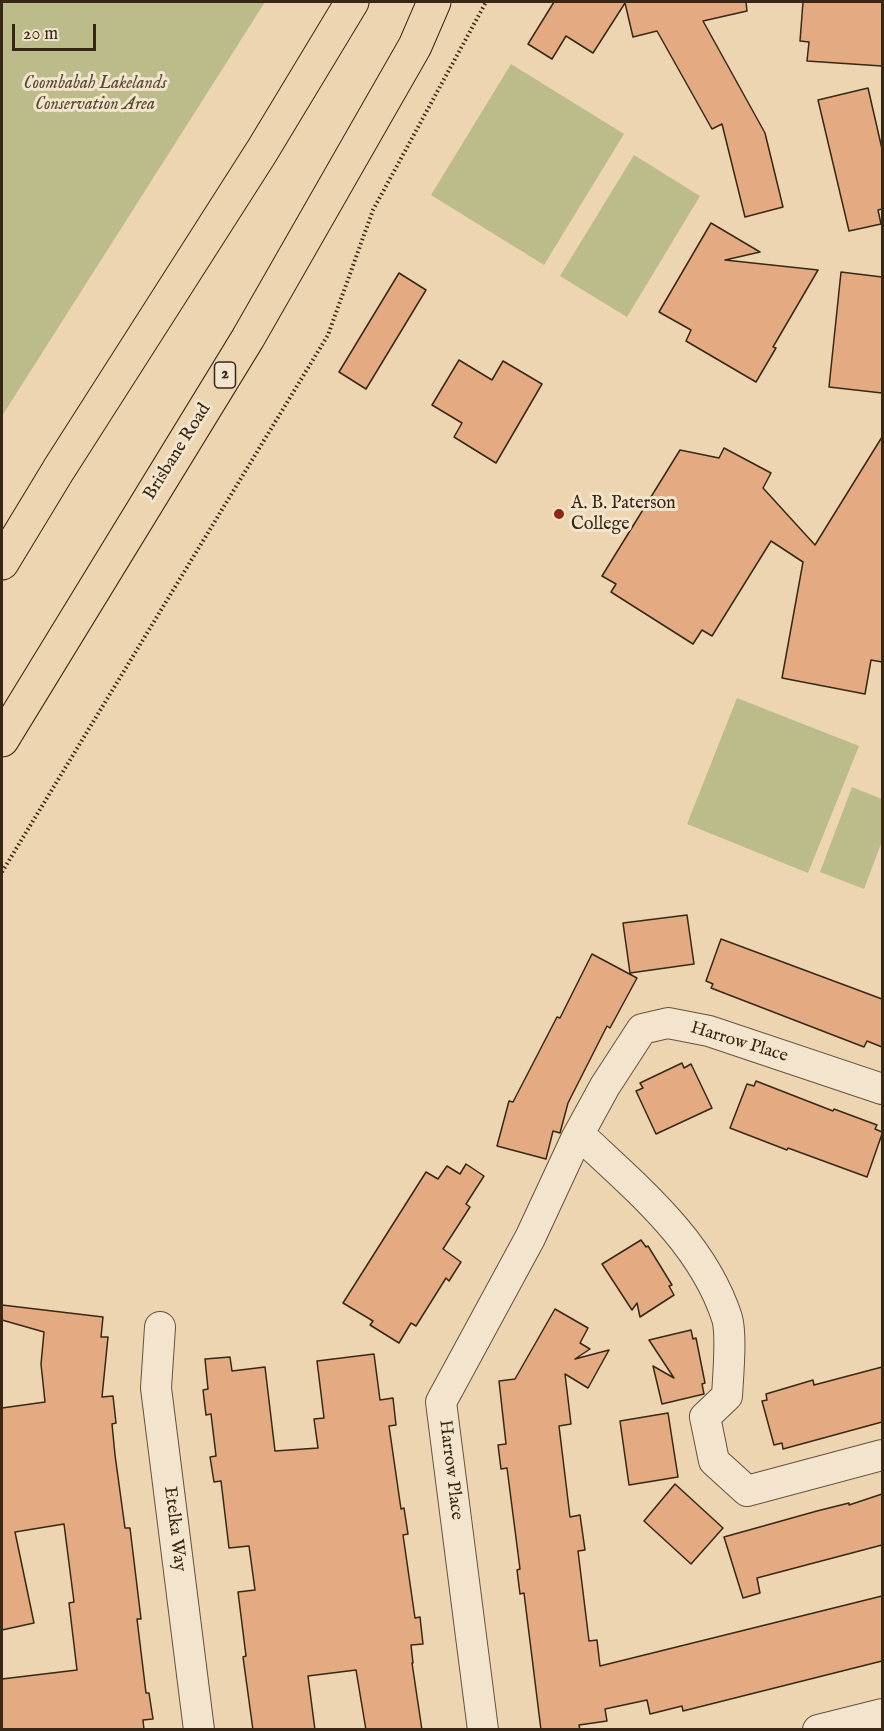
<!DOCTYPE html>
<style>
body{margin:0}
#map{position:relative;width:884px;height:1731px;overflow:hidden;background:#edd5b2;font-family:"IM FELL English",serif}
canvas{display:block}
.frame{position:absolute;inset:0;border:3px solid #372714;pointer-events:none}
.scale{position:absolute;left:12px;top:24px;width:84px;height:27px;box-sizing:border-box;border:3px solid #372714;border-top:0;padding-left:8px;font-size:18px;line-height:21px;white-space:nowrap;color:#372714;-webkit-text-stroke:4px #f3e4cd;paint-order:stroke}
</style>
<div id="map">
<canvas width="884" height="1731"></canvas>
<div class="frame"></div>
<div class="scale">20 m</div>
</div>
<script>
const c = document.querySelector('canvas').getContext('2d');
c.lineJoin = 'round';
function paint(path, color) {
  c.fillStyle = color;
  c.fill(path, 'evenodd');
}
function strokePath(path, color, width, dash) {
  c.strokeStyle = color;
  c.lineWidth = width;
  c.lineCap = dash ? 'butt' : 'round';
  c.setLineDash(dash || []);
  c.stroke(path);
}
function label(font, color, halo, rows, align = 'center') {
  c.font = font + ' "IM FELL English",serif';
  c.lineWidth = 6;
  c.setLineDash([]);
  c.textBaseline = 'middle';
  c.strokeStyle = halo;
  c.fillStyle = color;
  for (const [text, x, y, turn = 0] of rows) {
    c.save();
    c.translate(x, y);
    c.rotate((+turn || 0) * Math.PI / 180);
    c.textAlign = isNaN(turn) ? turn : align;
    if (halo) c.strokeText(text, 0, 0);
    c.fillText(text, 0, 0);
    c.restore();
  }
}
paint(new Path2D(`
 M2 2H265L2 416Z
 M511 64 624 134 544 265 431 195Z
 M634 155 700 196 627 317 560 276Z
 M737 698 859 746 808 873 687 824Z
 M852 787 882 799V841L864 889 820 872Z`), '#bcbc8a');
const building = new Path2D(`
 M554 2H746L747 11 703 21 765 133 783 207 745 217 722 124 712 129 657 31 633 37 625 3 593 53 566 36 552 59 528 44Z
 M803 2H882V66L807 61 809 42 800 41Z
 M868 88 882 149V209L878 210 881 224 849 231 818 100Z
 M711 223 760 252 725 260 818 270 773 347 776 348 756 382 686 341 691 330 659 312Z
 M841 272 882 277V393L829 387Z
 M399 273 426 290 366 389 339 372Z
 M459 360 492 380 503 361 542 384 496 463 454 437 462 423 432 405Z
 M882 437V662L871 660 865 694 782 678 803 562 771 541 712 636 702 630 693 644 611 592 616 584 602 576 680 450 719 458 724 448 771 473 763 488 815 545Z
 M687 915 694 964 630 973 623 923Z
 M721 939 882 999V1047L867 1041 864 1047 711 988 713 984 706 981Z
 M592 954 637 978 610 1028 607 1026 568 1103 560 1133 553 1131 546 1159 497 1146 509 1101 513 1102 557 1017 560 1018Z
 M682 1063 684 1068 691 1064 712 1108 656 1134 636 1091 643 1088 640 1083Z
 M756 1081 833 1111 834 1109 877 1125 875 1129 882 1132V1134L867 1177 788 1148 787 1150 730 1128 747 1084 754 1086Z
 M466 1164 484 1176 466 1204 470 1207 443 1249 461 1262 449 1281 446 1278 416 1326 411 1323 399 1343 370 1325 373 1321 343 1303 426 1172 438 1179 447 1166 460 1174Z
 M641 1240 646 1247 648 1246 672 1285 669 1286 674 1295 640 1317 637 1303 632 1310 602 1264Z
 M2 1305 103 1317 101 1337H108L102 1397 113 1396 116 1423 112 1424 115 1455 125 1528H130L141 1619H137L146 1693H149L153 1719 143 1720 144 1730H2V1679L77 1670 69 1603 74 1602 64 1524 15 1532 34 1623 2 1630V1408L45 1402 41 1364 44 1332 2 1320Z
 M555 1309 588 1328 580 1343 590 1349 575 1359 609 1350 588 1388 565 1374 571 1424 559 1426 570 1517 580 1515 585 1550 578 1551 589 1641 597 1640 600 1666 882 1596V1661L683 1711 682 1706 650 1714 647 1700 605 1709 607 1721 579 1725 580 1730H541L524 1593 520 1594 517 1570 520 1569 507 1468 501 1469 498 1445 506 1444 499 1381 515 1379Z
 M691 1330 693 1339 696 1338 705 1383 702 1384 704 1394 662 1404 653 1366 674 1378 649 1340Z
 M374 1354 380 1400 393 1398 396 1425 389 1426 401 1509 404 1508 408 1534 403 1535 415 1618 420 1617 423 1644 411 1645 413 1663H412L422 1730H366L356 1670 308 1676 315 1730H253L243 1657 246 1656 238 1592 255 1590 249 1546 229 1548 221 1481 214 1482 210 1457 216 1456 211 1414 206 1415 203 1390 208 1389 205 1359 230 1357 232 1371 265 1367 275 1451 318 1448 314 1419 324 1418 317 1361Z
 M882 1367V1422L783 1449 782 1443 774 1445 762 1401 767 1400 766 1394 813 1380 814 1385Z
 M668 1413 678 1477 629 1485 620 1421Z
 M675 1484 723 1528 691 1564 644 1521Z
 M882 1494V1545L757 1578 760 1593 743 1598 724 1537 817 1511 849 1503V1505Z`);
paint(building, '#e4ab83');
strokePath(building, '#372714', 1.5);
const street = new Path2D(`
 M579 1134C636 1188 702 1241 727 1318 732 1335 728 1377 727 1396L705 1417 714 1461 747 1491 882 1455
 M160 1327 156 1388 199 1730
 M483 1730 441 1402 530 1238 576 1139 605 1086 642 1029 668 1023 709 1031 882 1089
 M818 1730 882 1714`);
const highway = new Path2D(`
 M2 563 59 469 262 151 352 2
 M2 740 248 338 415 46 434 2`);
strokePath(street, '#64523c', 32);
strokePath(highway, '#372714', 35);
strokePath(new Path2D(`
 M2 872 328 335 373 210 486 2`), '#372714', 4, [1.5, 3]);
strokePath(street, '#f3e4cd', 30);
strokePath(highway, '#edd5b2', 33);
for (const [x, y, r, color] of [
 [559,514,6,"#8f2418"]
]) {
  const dot = new Path2D();
  dot.arc(x, y, r, 0, 2 * Math.PI);
  c.fillStyle = color;
  c.fill(dot);
  strokePath(dot, '#f3e4cd', 2);
}
for (const [x, y, w] of [
 [225,375,21]
]) {
  const box = new Path2D();
  box.roundRect(x - w / 2, y - 13, w, 26, 4.5);
  c.fillStyle = '#f3e4cd';
  c.fill(box);
  strokePath(box, '#372714', 1.5);
}
label('bold 16px', '#372714', null, [
 ["2",225,375]
]);
label('italic 18px', '#584c32', '#f3e4cd', [
 ["Coombabah Lakelands",95,84],
 ["Conservation Area",95,105]
]);
label('18px', '#372714', '#f3e4cd', [
 ["Brisbane Road",178,452,-58],
 ["Harrow Place",739,1043,17],
 ["Harrow Place",450,1470,83],
 ["Etelka Way",174,1529,83]
]);
label('18px', '#372714', '#f3e4cd', [
 ["A. B. Paterson",571,504],
 ["College",571,525]
], 'left');
</script>
